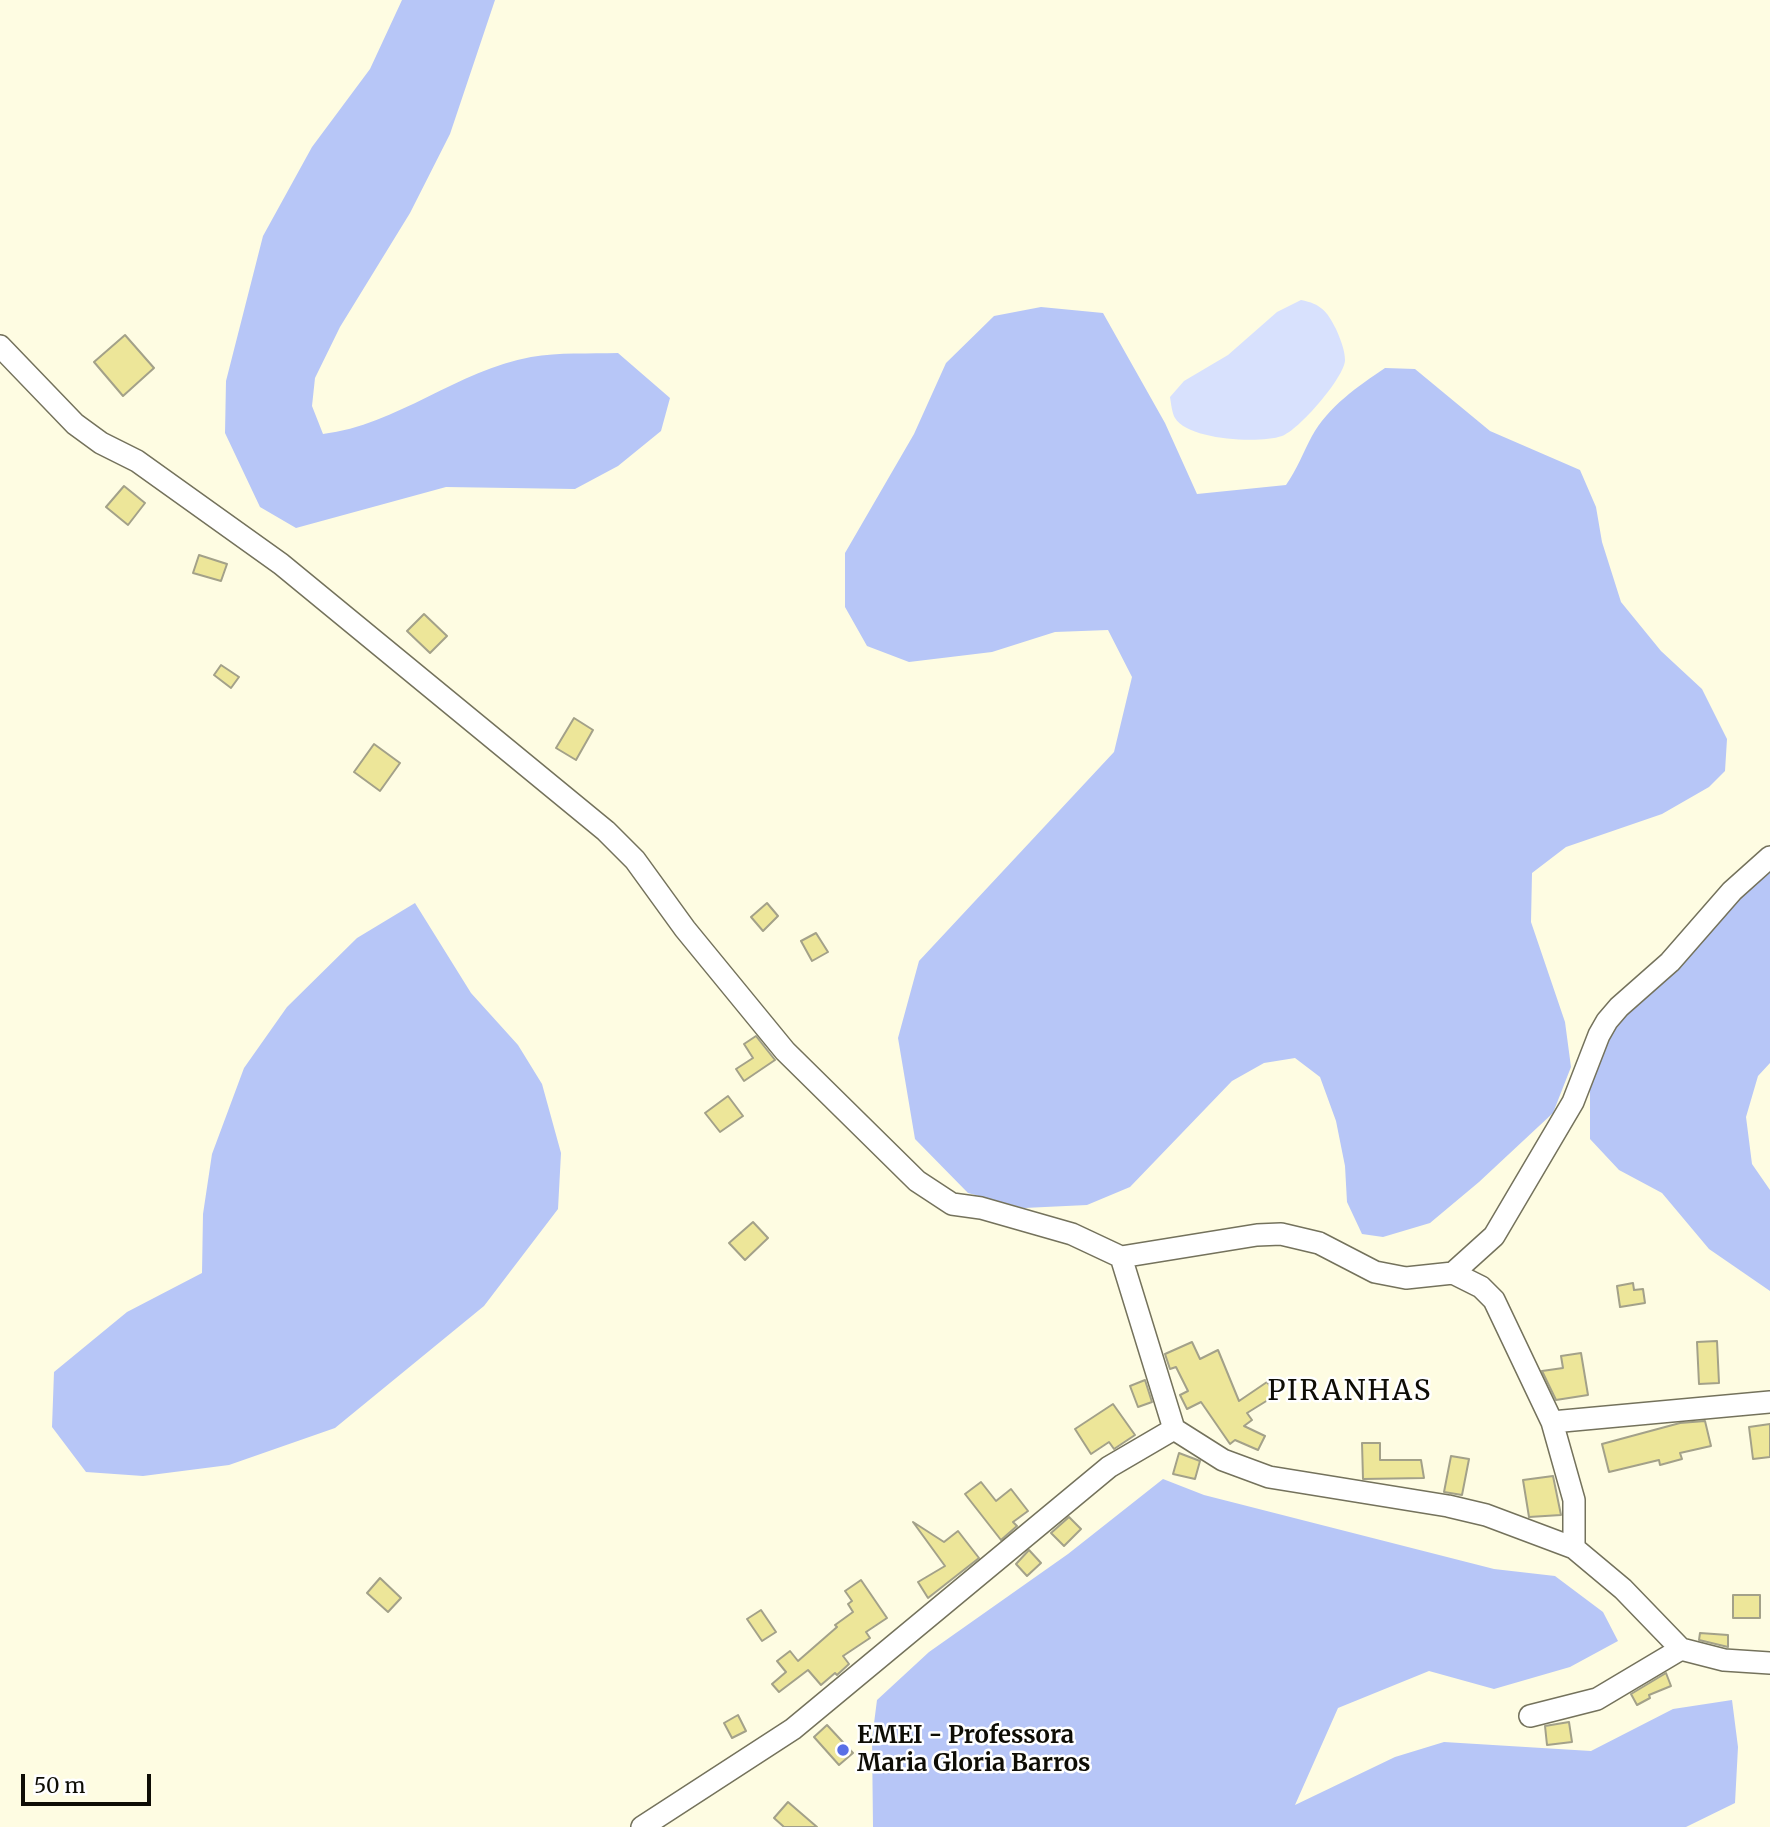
<!DOCTYPE html>
<style>
body{margin:0}
#map{position:relative;width:1770px;height:1827px;overflow:hidden;background:#fefce2;font-family:Merriweather,serif}
canvas{display:block}
.scale{position:absolute;left:21px;top:1774px;width:130px;height:32px;box-sizing:border-box;border:4px solid #0e0d05;border-top:0;padding-left:9px;font-size:21px;line-height:24px;white-space:nowrap;color:#0e0d05;-webkit-text-stroke:5px #fff;paint-order:stroke}
</style>
<div id="map">
<canvas width="1770" height="1827"></canvas>
<div class="scale">50 m</div>
</div>
<script>
const c = document.querySelector('canvas').getContext('2d');
c.lineJoin = 'round';
function paint(path, color) {
  c.fillStyle = color;
  c.fill(path, 'evenodd');
}
function strokePath(path, color, width, dash) {
  c.strokeStyle = color;
  c.lineWidth = width;
  c.lineCap = dash ? 'butt' : 'round';
  c.setLineDash(dash || []);
  c.stroke(path);
}
function label(font, color, halo, rows, align = 'center') {
  c.font = font + ' Merriweather,serif';
  c.lineWidth = 5;
  c.setLineDash([]);
  c.textBaseline = 'middle';
  c.strokeStyle = halo;
  c.fillStyle = color;
  for (const [text, x, y, turn = 0] of rows) {
    c.save();
    c.translate(x, y);
    c.rotate((+turn || 0) * Math.PI / 180);
    c.textAlign = isNaN(turn) ? turn : align;
    if (halo) c.strokeText(text, 0, 0);
    c.fillText(text, 0, 0);
    c.restore();
  }
}
paint(new Path2D(`
 M402 0H495L450 134 410 213 340 327 315 378 312 406 323 434C397 425 458 370 531 357 559 352 590 354 618 353L670 398 661 431 618 466 575 489 446 487 296 528 260 507 225 433 226 381 263 236 312 147 370 69Z
 M1041 307 1103 313 1165 423 1197 494 1286 485C1297 469 1303 453 1312 436 1328 407 1358 386 1385 368L1415 369 1490 431 1580 470 1596 507 1602 542 1621 602 1661 651 1702 689 1727 739 1725 771 1709 787 1662 814 1566 847 1532 873 1531 922 1565 1022 1571 1067 1553 1113 1479 1182 1430 1223 1383 1237 1362 1234 1347 1202 1345 1166 1336 1121 1320 1077 1295 1058 1264 1063 1232 1081 1130 1187 1087 1205 1024 1208 968 1193 915 1139 898 1038 919 961 1114 752 1132 677 1108 630 1055 632 992 652 909 662 867 646 845 607V553L914 434 946 363 994 316Z
 M1770 864V1063L1758 1076 1746 1117 1752 1164 1770 1190V1291L1709 1249 1662 1193 1619 1170 1590 1139V1066L1619 1017Z
 M415 903 471 993 518 1045 542 1084 561 1153 558 1209 484 1306 335 1428 229 1465 143 1476 86 1472 52 1427 54 1372 127 1312 202 1273 203 1214 212 1154 244 1068 287 1007 357 938Z
 M1163 1479 1204 1495 1494 1569 1555 1576 1603 1612 1618 1641 1570 1667 1494 1689 1429 1671 1338 1708 1295 1805 1395 1757 1444 1742 1591 1751 1673 1709 1732 1700 1738 1747 1735 1803 1686 1827H873L872 1739 877 1700 929 1652 1068 1554Z`), '#b7c6f7');
paint(new Path2D(`
 M1301 300C1321 304 1327 311 1336 329 1340 338 1345 350 1345 360 1345 377 1298 431 1282 436 1259 444 1188 440 1175 418 1172 413 1171 403 1170 397L1184 381 1228 355 1277 312Z`), '#d8e1fd');
const building = new Path2D(`
 M125 335 154 368 123 396 94 362Z
 M124 486 145 503 128 525 106 507Z
 M199 555 227 564 221 581 193 573Z
 M424 614 447 636 430 653 407 631Z
 M221 665 239 677 231 688 214 675Z
 M574 718 593 730 576 760 556 748Z
 M374 744 400 763 380 791 354 772Z
 M767 903 778 916 763 931 751 917Z
 M816 933 828 952 812 961 801 941Z
 M756 1036 775 1060 744 1081 736 1069 753 1058 744 1044Z
 M728 1096 743 1116 720 1132 705 1113Z
 M753 1222 768 1238 745 1260 729 1243Z
 M1633 1283 1634 1290 1643 1289 1645 1303 1620 1307 1617 1286Z
 M1717 1341 1719 1383 1699 1384 1697 1342Z
 M1192 1342 1200 1359 1218 1350 1239 1401 1267 1382 1276 1395 1247 1413 1252 1420 1244 1426 1265 1436 1258 1450 1235 1440 1230 1444 1201 1402 1187 1409 1180 1395 1188 1391 1176 1367 1170 1369 1165 1354Z
 M1581 1353 1588 1395 1556 1400 1542 1371 1563 1368 1561 1356Z
 M1145 1380 1152 1402 1138 1407 1130 1386Z
 M1113 1404 1135 1435 1114 1449 1109 1442 1091 1454 1075 1429Z
 M1705 1421 1711 1446 1680 1453 1682 1459 1660 1465 1659 1460 1609 1472 1602 1444 1680 1423Z
 M1770 1424V1457L1753 1459 1749 1427Z
 M1362 1443H1380V1460H1421L1424 1478 1363 1479Z
 M1179 1453 1200 1461 1195 1479 1173 1474Z
 M1451 1456 1469 1459 1462 1495 1444 1492Z
 M1553 1476 1561 1515 1529 1517 1523 1480Z
 M981 1482 996 1501 1011 1489 1028 1511 1013 1522 1017 1526 1001 1540 965 1494Z
 M1069 1517 1081 1529 1064 1546 1051 1533Z
 M913 1522 944 1542 958 1531 979 1558 928 1598 918 1582 945 1566Z
 M1029 1550 1041 1563 1027 1576 1016 1564Z
 M380 1578 401 1598 388 1612 367 1593Z
 M861 1580 887 1618 866 1632 870 1638 843 1656 849 1664 837 1675 835 1673 821 1685 808 1670 779 1692 772 1684 786 1672 777 1661 790 1651 798 1661 837 1627 835 1625 853 1612 848 1604 852 1601 845 1591Z
 M1733 1595H1760V1618H1733Z
 M761 1610 776 1632 762 1641 747 1619Z
 M1700 1633 1728 1635V1647L1699 1640Z
 M1666 1673 1671 1686 1649 1695 1650 1698 1637 1705 1631 1694Z
 M738 1715 746 1731 732 1738 724 1723Z
 M1569 1722 1572 1742 1547 1745 1545 1726Z
 M827 1725 853 1753 839 1765 814 1737Z
 M788 1802 817 1827H784L774 1818Z`);
paint(building, '#ede699');
strokePath(building, '#a3a189', 2);
const minor = new Path2D(`
 M0 346 75 424 101 443 137 461 281 564 606 831 635 860 685 929 785 1051 917 1181 952 1204 981 1208 1072 1234 1121 1257 1257 1235 1281 1234 1319 1243 1375 1272 1406 1278 1453 1273 1494 1236 1573 1102 1599 1035 1607 1021 1619 1007 1670 962 1732 891 1770 857
 M1121 1257 1174 1429 1223 1460 1269 1477 1448 1506 1486 1515 1574 1548 1623 1589 1681 1649 1724 1660 1770 1663
 M1453 1273 1481 1287 1494 1300 1552 1422 1574 1500V1548
 M1552 1422 1770 1402
 M1530 1716 1597 1699 1681 1649
 M642 1827 793 1729 1109 1467 1174 1429`);
strokePath(minor, '#74725c', 24);
strokePath(minor, '#fff', 21);
for (const [x, y, r, color] of [
 [843,1750,7,"#5970e6"]
]) {
  const dot = new Path2D();
  dot.arc(x, y, r, 0, 2 * Math.PI);
  c.fillStyle = color;
  c.fill(dot);
  strokePath(dot, '#fff', 2.5);
}
label('bold 24px', '#0e0d05', '#fff', [
 ["EMEI - Professora",857,1736],
 ["Maria Gloria Barros",857,1764]
], 'left');
c.letterSpacing = '2px';
label('28px', '#0e0d05', '#fff', [
 ["PIRANHAS",1350,1392]
]);
c.letterSpacing = '0px';
</script>
